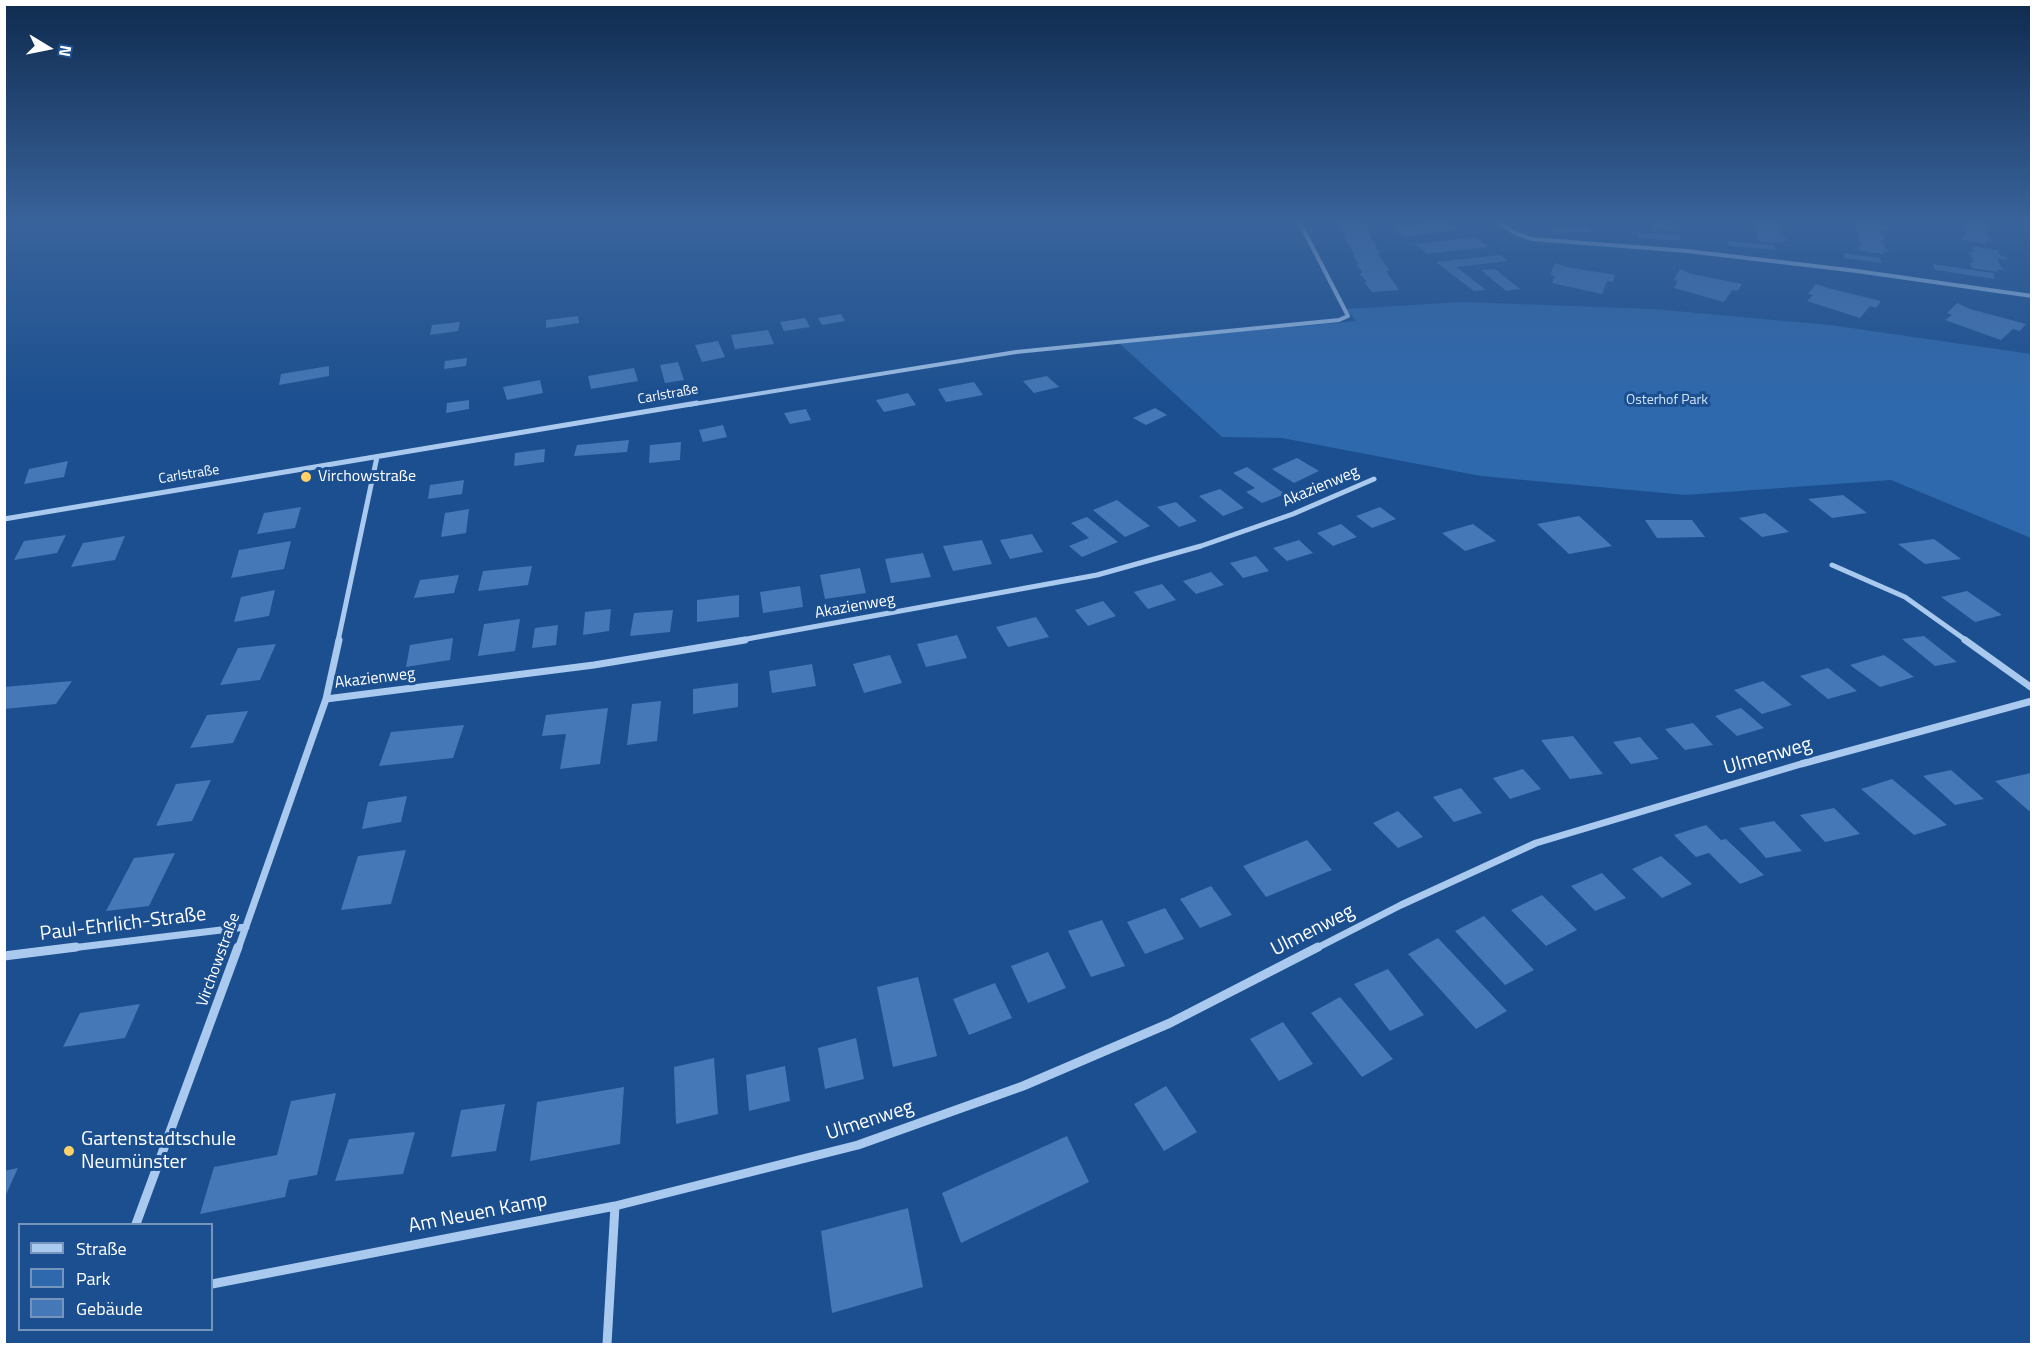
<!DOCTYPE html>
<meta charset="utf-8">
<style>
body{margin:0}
#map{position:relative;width:2036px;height:1349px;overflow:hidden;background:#1b4f8f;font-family:"Titillium Web",sans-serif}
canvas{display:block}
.frame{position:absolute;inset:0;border:6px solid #fff;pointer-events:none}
.legend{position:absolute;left:18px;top:1223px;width:195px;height:108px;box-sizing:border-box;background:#1b4f8f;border:2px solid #7695bc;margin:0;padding:8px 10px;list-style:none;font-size:18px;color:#fff}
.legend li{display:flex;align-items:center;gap:12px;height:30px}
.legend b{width:30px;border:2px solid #7695bc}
.north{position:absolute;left:18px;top:18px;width:60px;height:60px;-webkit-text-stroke:4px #1b4f8f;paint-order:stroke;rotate:100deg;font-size:16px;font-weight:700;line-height:24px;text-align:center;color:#fff}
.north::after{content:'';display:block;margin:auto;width:21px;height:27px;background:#fff;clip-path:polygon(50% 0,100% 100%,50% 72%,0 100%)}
</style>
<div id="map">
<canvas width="2036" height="1349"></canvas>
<div class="frame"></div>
<ul class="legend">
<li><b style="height:8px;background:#a9c9ee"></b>Straße</li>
<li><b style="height:16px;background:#2e69ad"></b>Park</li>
<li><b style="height:16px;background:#4478b7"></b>Gebäude</li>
</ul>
<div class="north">N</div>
</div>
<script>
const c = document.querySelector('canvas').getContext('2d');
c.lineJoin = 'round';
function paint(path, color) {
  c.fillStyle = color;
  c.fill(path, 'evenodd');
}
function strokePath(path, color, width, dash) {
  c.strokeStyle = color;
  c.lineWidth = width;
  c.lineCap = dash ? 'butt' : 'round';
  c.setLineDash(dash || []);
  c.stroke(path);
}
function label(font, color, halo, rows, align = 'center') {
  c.font = font + ' "Titillium Web",sans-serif';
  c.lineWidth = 6;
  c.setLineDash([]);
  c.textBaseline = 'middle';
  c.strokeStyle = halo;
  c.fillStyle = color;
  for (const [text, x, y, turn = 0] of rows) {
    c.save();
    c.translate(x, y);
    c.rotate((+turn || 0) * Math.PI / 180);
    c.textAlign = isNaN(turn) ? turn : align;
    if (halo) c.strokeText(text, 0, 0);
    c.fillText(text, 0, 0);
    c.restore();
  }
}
paint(new Path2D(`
 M1463 302 1653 309 1830 325 2031 354V538L1891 480 1685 495 1481 476 1282 438 1222 437 1119 343 1356 321 1346 309Z`), '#2e69ad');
paint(new Path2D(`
 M1337 223H1363L1370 230H1366L1372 236H1369L1378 247H1375L1381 253H1377L1390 271H1386L1399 290 1372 292 1364 282H1367L1359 273H1363L1356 264 1359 263 1352 255H1355L1344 238H1348L1341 230H1344Z
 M1424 223H1452L1462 229 1404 237 1390 227Z
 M1654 223H1675L1682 228H1674L1676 231 1654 229 1651 224H1654Z
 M1754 223H1776L1785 230 1776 229 1789 241H1781L1783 243 1760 242 1756 236H1760L1751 225H1755Z
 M1857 223H1880L1883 227H1887L1889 230 1879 229 1884 238 1889 241 1881 240 1886 249 1891 252 1883 251 1884 254 1860 251 1857 246H1862L1856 235H1860L1854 224H1858Z
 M1965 223H1988L1991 229 1996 232 1987 231 1990 239 1996 242 1986 241 1987 244 1963 240 1961 235 1965 236 1962 225H1966Z
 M1585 227 1591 232 1553 233 1547 228Z
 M1636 233 1679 235 1682 241 1639 238Z
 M1475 237 1489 247 1427 254 1414 244Z
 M1727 241 1773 245 1776 250 1730 246Z
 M1972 246 1998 250 2001 256 2006 257 2008 260 1997 258 2001 267 2006 271 1997 269 1998 272 1972 268 1970 263H1974L1969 251 1974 252Z
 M1843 253 1880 258 1882 263 1845 258Z
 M1500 255 1508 261 1456 267 1486 290 1474 291 1436 262Z
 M1555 263 1567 267 1615 275 1613 282 1607 281 1602 294 1552 283 1555 276 1551 275 1552 270Z
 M1933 264 1993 273 1995 279 1935 270Z
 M1495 269 1520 289 1506 291 1481 270Z
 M1680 269 1692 274 1742 284 1738 291 1732 290 1724 302 1674 288 1678 281 1674 280 1676 276Z
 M1816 284 1828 288 1881 301 1876 308 1870 306 1860 318 1807 301 1813 295 1808 294Z
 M1957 303 1970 309 2026 324 2020 331 2013 329 2001 340 1945 320 1952 315 1947 313Z
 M841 314 845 321 822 325 818 318Z
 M578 316 579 323 546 328V320Z
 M805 318 810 327 784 331 780 322Z
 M460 322 458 331 430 335 432 325Z
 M768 330 774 344 735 349 731 335Z
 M718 341 725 357 702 362 695 345Z
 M467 358 466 366 444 369 445 361Z
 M678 362 684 380 665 383 660 365Z
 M329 366V376L279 385 281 374Z
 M634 368 638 381 591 389 588 376Z
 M1047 376 1059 387 1034 393 1023 381Z
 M540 380 543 393 507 400 503 387Z
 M974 382 983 395 946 402 938 389Z
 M908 393 916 405 884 412 876 400Z
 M469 400V409L446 413 447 403Z
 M1155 408 1167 415 1146 425 1133 418Z
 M806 409 811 420 790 424 784 413Z
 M723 425 727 437 703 442 699 430Z
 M629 440 627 452 574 456 577 445Z
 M681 442 680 460 649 463 650 445Z
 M545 449 544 462 514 466 515 453Z
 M1297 458 1319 471 1294 483 1272 469Z
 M68 461 64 477 24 484 29 469Z
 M1247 467 1285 494 1262 503 1246 492 1255 488 1233 473Z
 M464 480 462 494 428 499 430 485Z
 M1220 489 1244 508 1223 516 1199 496Z
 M1843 495 1867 513 1832 518 1808 499Z
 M1117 500 1150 526 1125 537 1093 510Z
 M1176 502 1197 521 1179 527 1157 507Z
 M301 507 295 528 257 534 264 513Z
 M1380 507 1396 519 1372 528 1356 516Z
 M469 509 466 533 441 537 445 513Z
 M1765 513 1789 532 1762 537 1739 518Z
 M1579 516 1612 546 1569 554 1537 524Z
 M1087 517 1118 542 1082 557 1069 546 1089 538 1071 523Z
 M1645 520H1692L1705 537 1657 538Z
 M1341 524 1357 537 1333 546 1317 533Z
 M1473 524 1496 541 1465 551 1442 533Z
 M1032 534 1043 552 1010 559 1000 540Z
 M66 535 57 553 14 560 24 541Z
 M125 536 115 560 71 567 83 543Z
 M1934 539 1961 559 1925 564 1898 544Z
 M982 540 992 564 953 571 943 546Z
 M1299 540 1313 553 1287 561 1273 548Z
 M291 541 284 569 231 578 239 550Z
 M923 553 931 577 891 583 885 559Z
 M1256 556 1269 571 1243 578 1230 563Z
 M532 566 528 585 478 591 483 571Z
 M860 568 866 593 825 599 820 575Z
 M1211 572 1224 585 1196 594 1183 581Z
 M459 575 454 593 414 598 420 580Z
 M1162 584 1176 600 1148 609 1134 592Z
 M800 586 803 607 763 613 760 592Z
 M275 590 269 616 234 622 241 597Z
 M1967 591 2002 615 1975 622 1941 597Z
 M739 595V617L697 622V600Z
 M1103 601 1116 616 1088 626 1075 610Z
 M611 609 609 631 583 635 585 612Z
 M673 610 670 632 630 636 634 613Z
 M1036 617 1049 637 1008 647 996 627Z
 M520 619 515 651 478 656 484 624Z
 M558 625 556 645 532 648 535 628Z
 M957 635 967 658 926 667 917 644Z
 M1924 636 1957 662 1935 666 1902 639Z
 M453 638 450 660 406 667 410 645Z
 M276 644 260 680 220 685 238 648Z
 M890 655 902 683 864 693 853 664Z
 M1884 655 1914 677 1880 687 1850 665Z
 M812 664 816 686 772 693 769 671Z
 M1828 668 1857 691 1828 699 1800 676Z
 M72 681 56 704 4 709V687Z
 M1763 681 1792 705 1762 714 1734 690Z
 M738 683V707L693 714V689Z
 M661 701 657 741 627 745 632 704Z
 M608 708 600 764 560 769 566 734 542 736 546 715Z
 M1741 708 1764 728 1737 736 1715 716Z
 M248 711 233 743 190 748 207 715Z
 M1693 723 1713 745 1685 750 1665 729Z
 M464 725 453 758 379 766 391 732Z
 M1573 736 1603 774 1570 779 1541 740Z
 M1640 737 1659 759 1631 764 1613 742Z
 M1523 769 1541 789 1510 799 1493 778Z
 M1951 770 1984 799 1955 805 1923 776Z
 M2031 773V810L2029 811 1995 781Z
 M1892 779 1947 825 1914 835 1861 789Z
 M211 780 192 821 156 826 176 784Z
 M1461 788 1482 813 1454 822 1433 797Z
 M407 796 401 822 362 829 368 802Z
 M1834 808 1860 834 1825 842 1800 815Z
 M1398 811 1423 837 1398 848 1373 823Z
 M1774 821 1802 851 1766 858 1739 828Z
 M1706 825 1721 840 1726 839 1764 875 1740 884 1709 853 1696 857 1674 835Z
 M1307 840 1332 870 1266 897 1243 866Z
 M406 850 391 904 341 910 358 856Z
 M175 853 149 906 106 911 134 858Z
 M1661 856 1692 884 1662 898 1632 869Z
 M1602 873 1626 898 1595 911 1571 886Z
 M1211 886 1232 915 1200 928 1180 899Z
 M1542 895 1577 930 1546 946 1511 910Z
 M1165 908 1184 939 1145 954 1127 922Z
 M1484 916 1534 970 1505 985 1455 931Z
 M1102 920 1125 966 1091 977 1068 931Z
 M1438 938 1507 1011 1476 1029 1408 954Z
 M1048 952 1066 988 1028 1003 1011 966Z
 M1388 969 1424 1015 1390 1031 1354 984Z
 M918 977 937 1056 893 1067 877 987Z
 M995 983 1012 1018 969 1035 953 999Z
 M1340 997 1393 1059 1362 1077 1311 1013Z
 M140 1004 125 1038 63 1047 80 1013Z
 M1283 1022 1313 1064 1279 1081 1250 1039Z
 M856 1038 864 1079 825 1089 818 1048Z
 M714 1058 718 1114 676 1124 674 1067Z
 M785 1066 790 1101 749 1111 746 1075Z
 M1166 1086 1197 1132 1164 1151 1134 1104Z
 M624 1087 620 1144 530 1161 537 1102Z
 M336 1093 317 1175 289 1180 285 1197 200 1214 214 1167 277 1155 291 1101Z
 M505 1104 496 1151 451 1157 461 1110Z
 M415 1132 403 1174 335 1181 349 1139Z
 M1067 1136 1089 1182 961 1243 942 1193Z
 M18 1168 4 1199V1171Z
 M908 1208 923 1287 832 1313 821 1231Z`), '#4478b7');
strokePath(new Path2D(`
 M1500 223 1515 233 1532 239 1687 251 1857 271 2032 296
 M688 405 1016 352 1339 320 1348 316 1300 223`), '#a9c9ee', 4);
strokePath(new Path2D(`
 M4 519 697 403
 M1832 565 1905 597 1967 641
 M338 641 377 457
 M736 641 1097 575 1201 546 1293 514 1374 479`), '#a9c9ee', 5);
strokePath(new Path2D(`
 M1965 640 2032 688
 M326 699 594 665 745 640
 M63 949 246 927
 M238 949 326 699 339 640
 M1315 949 1401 905 1536 843 1801 764 2032 701`), '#a9c9ee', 7);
strokePath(new Path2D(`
 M4 956 76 947
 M136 1224 238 947
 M212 1284 615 1206 858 1145 1023 1086 1170 1023 1318 947
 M607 1344 615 1206`), '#a9c9ee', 9);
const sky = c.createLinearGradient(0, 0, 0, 411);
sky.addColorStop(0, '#0f2b4f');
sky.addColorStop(0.54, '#39639b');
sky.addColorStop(1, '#39639b00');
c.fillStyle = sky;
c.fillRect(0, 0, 2036, 411);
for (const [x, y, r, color] of [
 [306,477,6,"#ffd166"],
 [69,1151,6,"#ffd166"]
]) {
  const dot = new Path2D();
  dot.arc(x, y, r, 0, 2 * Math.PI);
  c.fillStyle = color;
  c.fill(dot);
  strokePath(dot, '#1b4f8f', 2);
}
label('14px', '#fff', '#1b4f8f', [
 ["Carlstraße",668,395,-10],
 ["Carlstraße",189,475,-9]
]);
label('14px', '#cfe3fa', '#1b4f8f', [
 ["Osterhof Park",1667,401]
]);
label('16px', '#fff', '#1b4f8f', [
 ["Virchowstraße",318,477]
], 'left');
label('16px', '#fff', '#1b4f8f', [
 ["Akazienweg",1321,487,-23],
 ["Akazienweg",855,607,-10],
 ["Akazienweg",375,679,-7],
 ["Virchowstraße",219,960,-70]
]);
label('20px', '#fff', '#1b4f8f', [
 ["Ulmenweg",1768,757,-16],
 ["Paul-Ehrlich-Straße",123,925,-7],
 ["Ulmenweg",1313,931,-27],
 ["Ulmenweg",870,1121,-18],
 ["Am Neuen Kamp",478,1214,-11]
]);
label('20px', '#fff', '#1b4f8f', [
 ["Gartenstadtschule",81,1140],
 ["Neumünster",81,1163]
], 'left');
</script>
